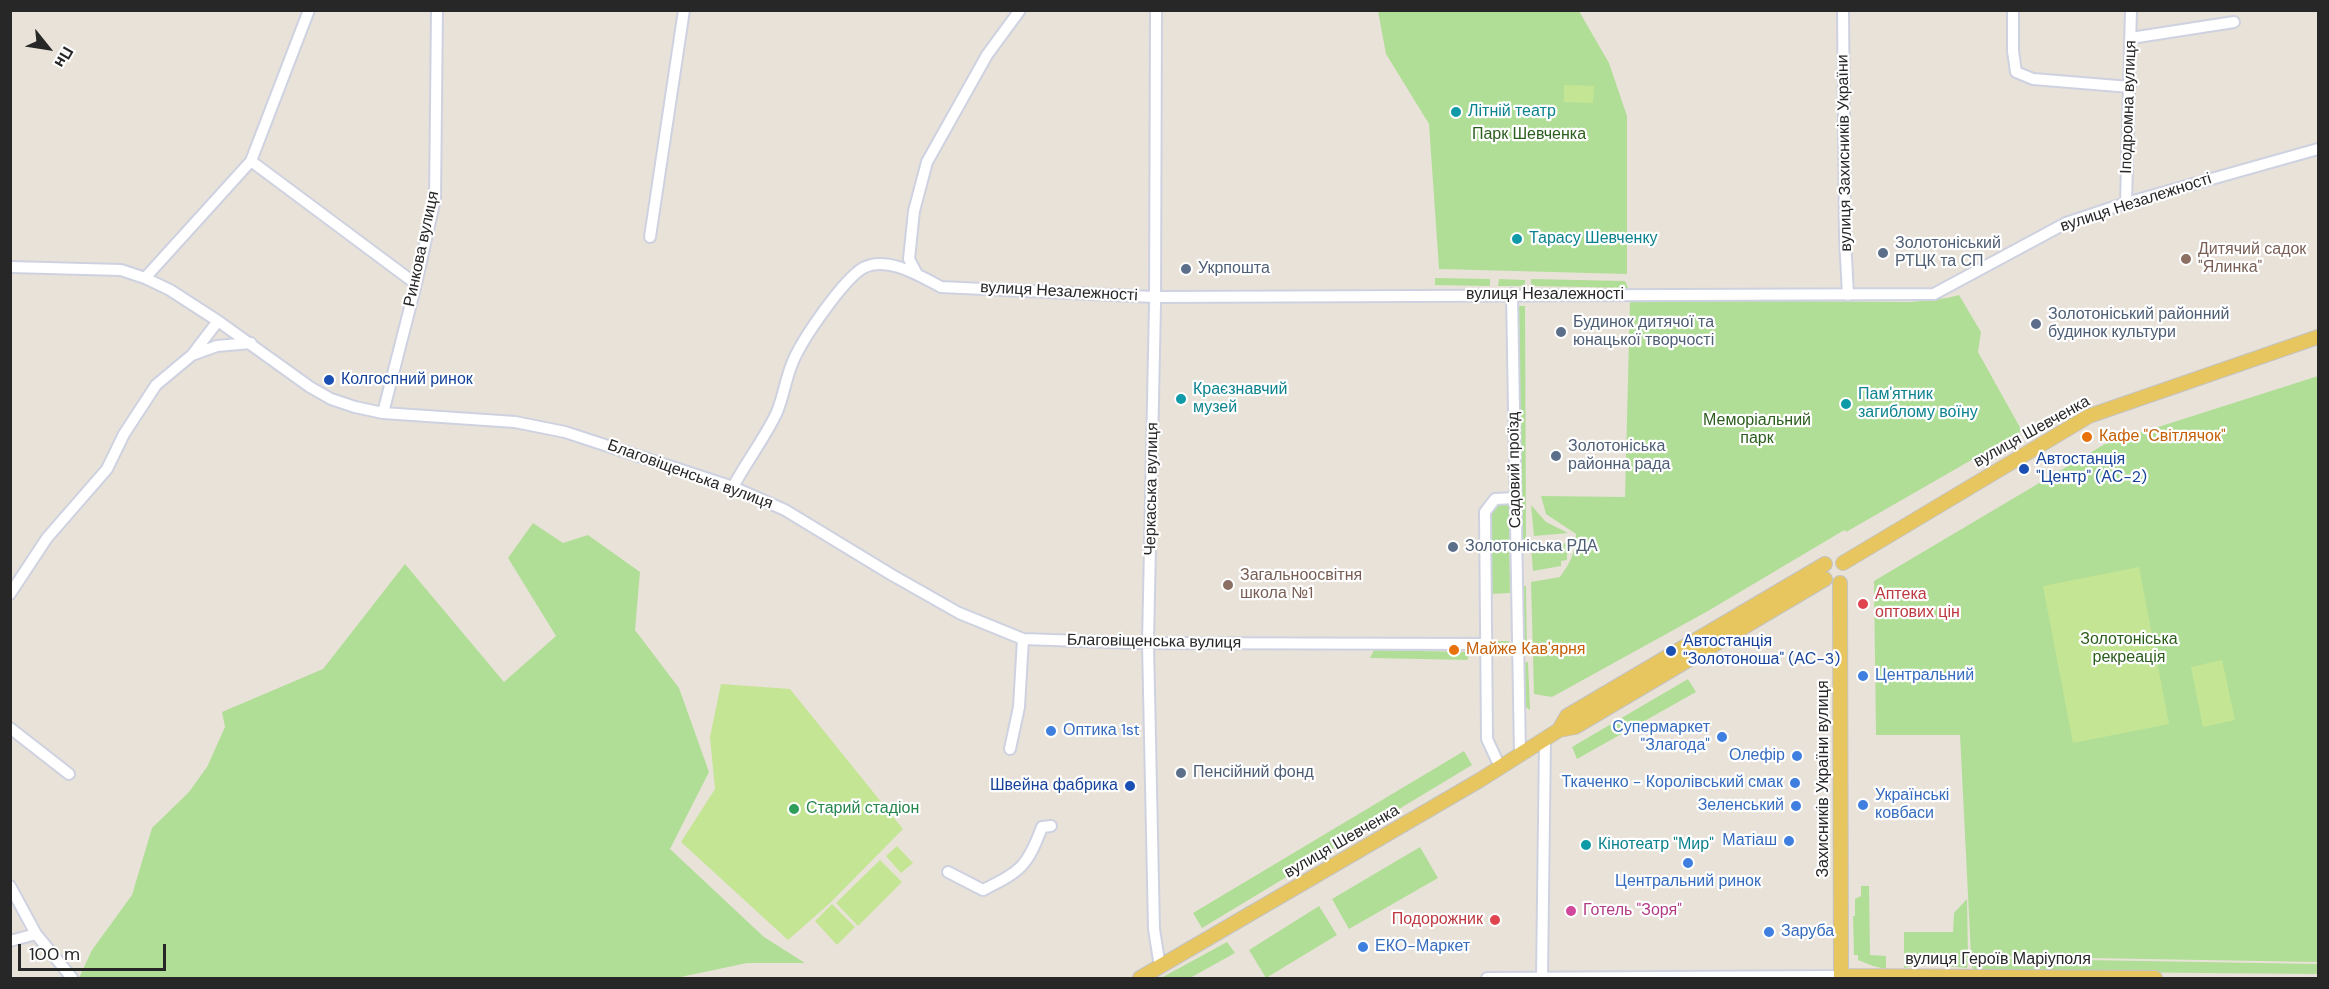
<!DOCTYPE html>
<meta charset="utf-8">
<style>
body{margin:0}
#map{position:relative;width:2329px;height:989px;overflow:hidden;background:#e9e2d9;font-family:"DM Sans",sans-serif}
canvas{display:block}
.frame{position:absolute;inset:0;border:12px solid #272727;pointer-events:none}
.north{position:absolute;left:18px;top:18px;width:60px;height:60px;-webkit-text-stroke:4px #fff;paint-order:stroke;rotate:120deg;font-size:16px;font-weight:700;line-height:24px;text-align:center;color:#272727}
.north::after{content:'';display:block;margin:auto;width:21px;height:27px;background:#272727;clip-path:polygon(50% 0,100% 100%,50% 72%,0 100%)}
.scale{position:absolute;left:18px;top:944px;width:148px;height:27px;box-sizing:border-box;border:3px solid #272727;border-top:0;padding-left:8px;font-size:18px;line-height:21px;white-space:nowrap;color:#272727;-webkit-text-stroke:4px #fff;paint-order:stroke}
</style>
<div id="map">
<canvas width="2329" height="989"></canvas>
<div class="frame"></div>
<div class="north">Пн</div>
<div class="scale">100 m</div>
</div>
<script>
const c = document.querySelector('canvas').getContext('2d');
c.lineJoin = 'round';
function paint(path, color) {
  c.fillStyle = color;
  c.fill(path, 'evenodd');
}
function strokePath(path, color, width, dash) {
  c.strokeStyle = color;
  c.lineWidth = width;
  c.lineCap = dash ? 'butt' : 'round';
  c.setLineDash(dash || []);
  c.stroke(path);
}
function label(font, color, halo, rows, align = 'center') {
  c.font = font + ' "DM Sans",sans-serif';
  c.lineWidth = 4.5;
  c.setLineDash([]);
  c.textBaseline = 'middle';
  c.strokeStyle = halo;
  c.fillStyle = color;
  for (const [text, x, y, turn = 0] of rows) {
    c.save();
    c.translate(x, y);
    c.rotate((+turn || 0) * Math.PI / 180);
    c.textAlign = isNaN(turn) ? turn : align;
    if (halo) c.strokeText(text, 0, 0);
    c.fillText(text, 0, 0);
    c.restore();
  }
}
paint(new Path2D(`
 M1378 11H1579L1609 63 1627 116V274L1439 269 1429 124 1386 54Z
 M1435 278 1490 279V286L1435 285Z
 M1499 279 1525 280V286H1498Z
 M1531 279 1625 281 1628 288 1531 286Z
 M1959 295 1981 332 1978 352 2022 431 1846 532 1845 530 1841 532 1708 611 1552 697 1534 694 1531 582 1560 577C1570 563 1576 552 1576 534L1546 514 1541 496 1625 497 1630 300 1911 302 1947 298Z
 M1519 306H1525L1526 539 1520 540Z
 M2318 376V962L1971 956 1960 735H1876L1874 581 2105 444Z
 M1494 505H1509L1510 593 1490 594V516Z
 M1531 505 1546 522 1568 533 1534 536Z
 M533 523 563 543 588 535 640 572 635 630 679 688 709 772 670 849 764 937 805 963H747L676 978H79L92 950 132 895 152 828 189 792 207 767 225 727 222 712 323 669 405 564 504 682 556 636 508 558Z
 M1570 543 1571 553 1567 554V560L1561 561V566L1533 571 1531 546Z
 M1517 586H1526L1527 655H1518Z
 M1487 641H1509V650H1487Z
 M1374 650 1471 652 1467 660 1370 658Z
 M1528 662 1530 710 1519 702V663Z
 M1688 679 1696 692 1577 759 1572 747Z
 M1464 751 1472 765 1202 928 1193 913Z
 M1420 847 1438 878 1349 929 1332 899Z
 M1861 886H1869L1870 955 1886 956V969L1873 966 1858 960V955H1854L1853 916H1855V899L1861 896Z
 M1967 899 1968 958 2318 964V974L1974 971 1968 959 1967 968 1924 964 1904 968V932H1953L1954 913Z
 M1319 906 1337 935 1266 978 1249 950Z
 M1227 942 1235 953 1190 978H1161Z`), '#b1de97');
paint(new Path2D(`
 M1564 85 1594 86 1593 103 1564 102Z
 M2139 567 2169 724 2073 743 2043 586Z
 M2222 660 2235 720 2203 727 2191 667Z
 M721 684 790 689 903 829 830 903 788 940 681 842 715 789 710 737Z
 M897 846 913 863 901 873 886 856Z
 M880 860 902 882 858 926 836 903Z
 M832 904 855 927 837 945 815 921Z`), '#c4e593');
const minor = new Path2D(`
 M309 10 251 161 416 284
 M1156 10 1155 304 1148 643 1154 929 1160 967
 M1843 10 1845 238 1848 295
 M2013 10V51L2016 72 2033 79 2130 87
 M2131 38 2234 22
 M2126 203 2131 10
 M650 237 684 10
 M10 267 121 270 145 278 170 290 218 321 310 387 331 399 355 407 383 413 515 422 565 432 733 487 785 510 892 575 959 613 1023 639 1138 643 1486 644
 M917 274 909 259 914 211 927 162 987 55 1020 10
 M145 278 251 161
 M1512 294 1520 754
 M192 355 218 321
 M383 413 416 284 435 199 437 10
 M733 487C746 462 765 438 777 412 784 395 786 376 794 359 804 337 843 280 863 268 887 255 920 276 941 287L1154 297 1934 294 2066 223 2126 203 2318 149
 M10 594 47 538 107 469 124 434 156 385 192 355 217 346 251 343
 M10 728 69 774
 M1010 749 1019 707 1023 639
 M1500 767 1487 739 1485 512 1495 499 1515 498
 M948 872 983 890C1021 871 1027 867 1042 827L1051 826
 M10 886 36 934 72 978
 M10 941 36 934
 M1542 977 1545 739
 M1487 978 1841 976 1840 978`);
const major = new Path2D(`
 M1843 563 2089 416 2318 337
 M1840 583 1841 976 2155 978
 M1559 730 1567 716 1825 564
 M1140 978 1480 780 1559 730 1575 727 1825 579`);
strokePath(minor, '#ced2e0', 14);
strokePath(major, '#c3c3c3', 16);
strokePath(minor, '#fff', 10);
strokePath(major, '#e8c65f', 14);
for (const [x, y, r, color] of [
 [1456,112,6,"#0f9aa8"],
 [1517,239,6,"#0f9aa8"],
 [1883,253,6,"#5c6f8a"],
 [2186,259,6,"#8d6e63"],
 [1186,269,6,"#5c6f8a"],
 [2036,324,6,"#5c6f8a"],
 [1561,332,6,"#5c6f8a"],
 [329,380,6,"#1a4fb4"],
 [1181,399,6,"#0f9aa8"],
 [1846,404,6,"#0f9aa8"],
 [2087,437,6,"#e8710a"],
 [1556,456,6,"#5c6f8a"],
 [2024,469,6,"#1a4fb4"],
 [1453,547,6,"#5c6f8a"],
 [1228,585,6,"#8d6e63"],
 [1863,604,6,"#e0444e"],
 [1454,650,6,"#e8710a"],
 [1671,651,6,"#1a4fb4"],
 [1863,676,6,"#3f7fe0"],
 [1051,731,6,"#3f7fe0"],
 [1722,737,6,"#3f7fe0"],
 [1797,756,6,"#3f7fe0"],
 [1181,773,6,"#5c6f8a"],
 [1795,783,6,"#3f7fe0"],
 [1130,786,6,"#1a4fb4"],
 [1863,805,6,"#3f7fe0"],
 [1796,806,6,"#3f7fe0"],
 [794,809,6,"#2e9e5b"],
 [1789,841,6,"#3f7fe0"],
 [1586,845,6,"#0f9aa8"],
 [1688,863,6,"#3f7fe0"],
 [1571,911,6,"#d1479c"],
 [1495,920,6,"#e0444e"],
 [1769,932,6,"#3f7fe0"],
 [1363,947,6,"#3f7fe0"]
]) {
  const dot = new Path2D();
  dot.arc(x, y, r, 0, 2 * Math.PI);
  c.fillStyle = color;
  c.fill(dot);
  strokePath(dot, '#fff', 2);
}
label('16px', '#272727', '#fff', [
 ["Іподромна вулиця",2129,107,-88],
 ["вулиця Захисників України",1845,153,-91],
 ["вулиця Незалежності",2136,203,-18],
 ["Ринкова вулиця",422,249,-78],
 ["вулиця Незалежності",1059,292,3],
 ["вулиця Незалежності",1545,295],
 ["вулиця Шевченка",2032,432,-29],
 ["Садовий проїзд",1515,470,-91],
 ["Благовіщенська вулиця",690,475,20],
 ["Черкаська вулиця",1152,489,-89],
 ["Благовіщенська вулиця",1154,642,1],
 ["Захисників України вулиця",1824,779,-90],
 ["вулиця Шевченка",1342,842,-30],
 ["вулиця Героїв Маріуполя",1998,960]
]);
label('16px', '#0d838f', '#fff', [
 ["Літній театр",1468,112],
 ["Тарасу Шевченку",1529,239],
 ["Краєзнавчий",1193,390],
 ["музей",1193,408],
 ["Пам'ятник",1858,395],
 ["загиблому воїну",1858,413],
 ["Кінотеатр \"Мир\"",1598,845]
], 'left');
label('16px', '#2b5e1c', '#fff', [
 ["Парк Шевченка",1529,135],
 ["Меморіальний",1757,421],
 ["парк",1757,439],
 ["Золотоніська",2129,640],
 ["рекреація",2129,658]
]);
label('16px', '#4e5e75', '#fff', [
 ["Золотоніський",1895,244],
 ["РТЦК та СП",1895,262],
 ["Укрпошта",1198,269],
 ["Золотоніський районний",2048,315],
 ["будинок культури",2048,333],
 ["Будинок дитячої та",1573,323],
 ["юнацької творчості",1573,341],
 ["Золотоніська",1568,447],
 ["районна рада",1568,465],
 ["Золотоніська РДА",1465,547],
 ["Пенсійний фонд",1193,773]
], 'left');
label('16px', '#785e54', '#fff', [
 ["Дитячий садок",2198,250],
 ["\"Ялинка\"",2198,268],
 ["Загальноосвітня",1240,576],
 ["школа №1",1240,594]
], 'left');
label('16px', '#164399', '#fff', [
 ["Колгоспний ринок",341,380],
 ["Автостанція",2036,460],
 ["\"Центр\" (АС-2)",2036,478],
 ["Автостанція",1683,642],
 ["\"Золотоноша\" (АС-3)",1683,660],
 ["Швейна фабрика",1118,786,"right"]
], 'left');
label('16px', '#c56008', '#fff', [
 ["Кафе \"Світлячок\"",2099,437],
 ["Майже Кав'ярня",1466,650]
], 'left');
label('16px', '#be3a42', '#fff', [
 ["Аптека",1875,595],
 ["оптових цін",1875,613],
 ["Подорожник",1483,920,"right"]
], 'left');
label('16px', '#366cbe', '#fff', [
 ["Центральний",1875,676],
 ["Супермаркет",1710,728,"right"],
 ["\"Злагода\"",1710,746,"right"],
 ["Оптика 1st",1063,731],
 ["Олефір",1785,756,"right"],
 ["Ткаченко - Королівський смак",1783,783,"right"],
 ["Українські",1875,796],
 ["ковбаси",1875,814],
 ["Зеленський",1784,806,"right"],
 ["Матіаш",1777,841,"right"],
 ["Центральний ринок",1688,882,"center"],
 ["Заруба",1781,932],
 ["ЕКО-Маркет",1375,947]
], 'left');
label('16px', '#27864d', '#fff', [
 ["Старий стадіон",806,809]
], 'left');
label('16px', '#b23c85', '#fff', [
 ["Готель \"Зоря\"",1583,911]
], 'left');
</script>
